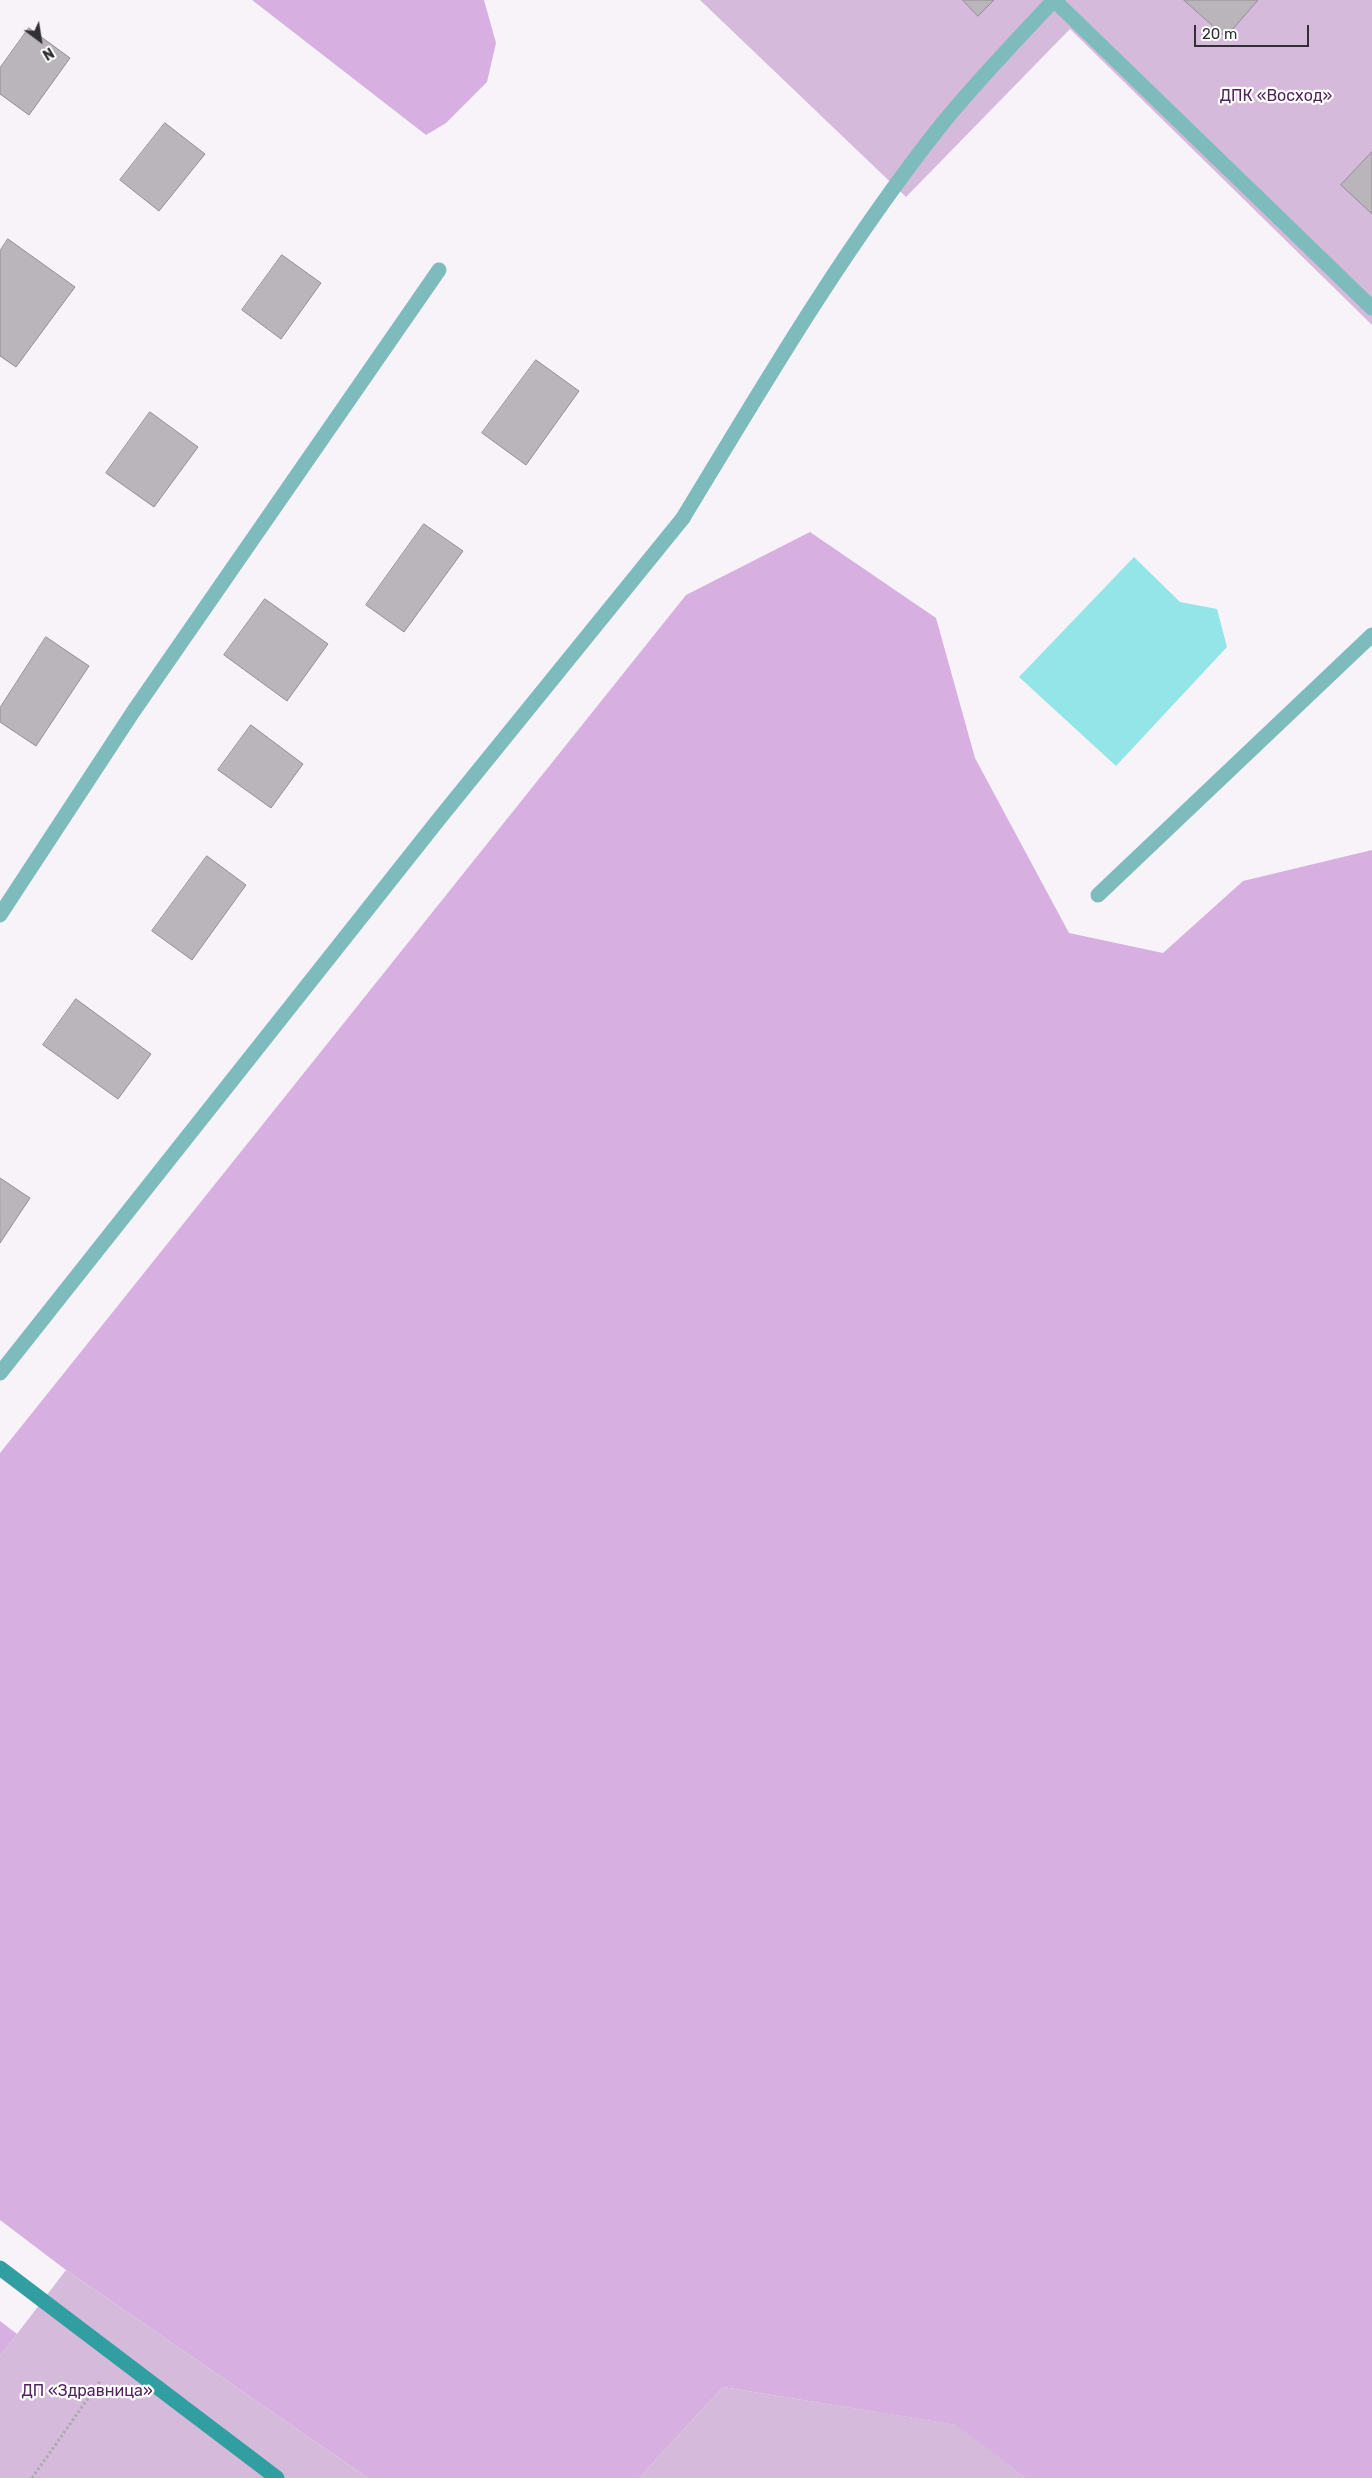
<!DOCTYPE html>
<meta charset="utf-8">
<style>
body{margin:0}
#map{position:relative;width:1372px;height:2478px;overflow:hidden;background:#f8f3f9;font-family:Rubik,sans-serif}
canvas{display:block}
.north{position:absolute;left:15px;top:15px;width:50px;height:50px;-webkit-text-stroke:4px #fff;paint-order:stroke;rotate:149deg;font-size:14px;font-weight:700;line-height:20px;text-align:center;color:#313032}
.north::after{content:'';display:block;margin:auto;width:18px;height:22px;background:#313032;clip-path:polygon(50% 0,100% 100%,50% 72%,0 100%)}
.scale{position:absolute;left:1194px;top:25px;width:115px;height:22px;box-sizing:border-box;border:2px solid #313032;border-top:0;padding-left:6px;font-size:15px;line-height:18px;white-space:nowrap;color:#313032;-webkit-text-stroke:4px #fff;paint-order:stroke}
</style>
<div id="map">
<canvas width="1372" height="2478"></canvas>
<div class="north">N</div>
<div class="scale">20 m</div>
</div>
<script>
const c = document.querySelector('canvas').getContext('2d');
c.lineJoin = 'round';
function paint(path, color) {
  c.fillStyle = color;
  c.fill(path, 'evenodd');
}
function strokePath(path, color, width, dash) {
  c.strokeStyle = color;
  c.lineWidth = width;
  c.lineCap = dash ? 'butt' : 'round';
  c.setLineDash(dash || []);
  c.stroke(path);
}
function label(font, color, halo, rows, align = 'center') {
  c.font = font + ' Rubik,sans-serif';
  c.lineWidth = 4.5;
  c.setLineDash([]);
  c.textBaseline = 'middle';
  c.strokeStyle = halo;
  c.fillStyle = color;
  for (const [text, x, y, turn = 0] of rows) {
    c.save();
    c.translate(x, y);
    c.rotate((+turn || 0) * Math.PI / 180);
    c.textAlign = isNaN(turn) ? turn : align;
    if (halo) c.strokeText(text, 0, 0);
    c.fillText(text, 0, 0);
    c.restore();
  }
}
paint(new Path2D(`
 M700 0H1372V325L1070 29 906 197Z
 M66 2270 368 2478H0V2356Z
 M723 2387 957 2425 1025 2478H639Z`), '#d5badc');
paint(new Path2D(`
 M252 0H484L496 43 487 82 446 123 426 135Z
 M810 532 936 618 975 758 1069 933 1163 953 1243 881 1372 850V2478H1025L956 2425 723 2387 639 2478H368L66 2270 0 2220V1453L686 595Z
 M0 2321 17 2334 0 2356Z`), '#d7b0e1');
paint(new Path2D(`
 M1134 557 1180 602 1217 609 1227 647 1116 766 1019 677Z`), '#93e5e7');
const building = new Path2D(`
 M963 0H994L978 16Z
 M1184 0H1258L1226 37Z
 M29 28 70 58 29 115 0 94V68Z
 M165 123 205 154 159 211 120 180Z
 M1372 152V214L1341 185Z
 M8 239 75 287 16 367 0 356V251Z
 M282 255 321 283 281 339 242 310Z
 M536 360 579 391 526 465 482 433Z
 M150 412 198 447 154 507 106 473Z
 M424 524 463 551 404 632 366 605Z
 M265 599 328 644 287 701 224 655Z
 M46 637 89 666 36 746 0 722V708Z
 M251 725 303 764 271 808 218 770Z
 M207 856 246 885 192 960 152 931Z
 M76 999 151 1054 118 1099 43 1045Z
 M0 1178 30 1198 0 1243Z`);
paint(building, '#b9b5bb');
strokePath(building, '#938e94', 1);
strokePath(new Path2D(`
 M32 2478 101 2380`), '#aeaaaf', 3, [2.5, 2.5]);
strokePath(new Path2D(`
 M1054 0 1372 308
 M683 518C763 386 842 251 938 129 974 84 1015 42 1054 0
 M1098 895 1372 635`), '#7ebbbc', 15);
strokePath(new Path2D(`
 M0 915 133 712 439 270
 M0 1373 439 819 683 518`), '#7ebbbc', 15);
strokePath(new Path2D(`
 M0 2268 277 2478`), '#319ea1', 15);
label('16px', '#53235e', '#fff', [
 ["ДПК «Восход»",1276,96],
 ["ДП «Здравница»",87,2391]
]);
</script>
